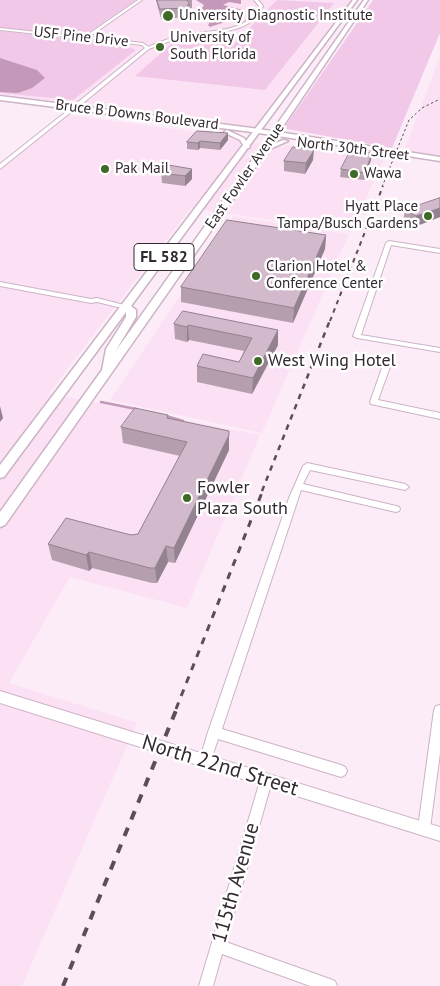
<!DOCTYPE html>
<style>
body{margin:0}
canvas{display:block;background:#fcecf8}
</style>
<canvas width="440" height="986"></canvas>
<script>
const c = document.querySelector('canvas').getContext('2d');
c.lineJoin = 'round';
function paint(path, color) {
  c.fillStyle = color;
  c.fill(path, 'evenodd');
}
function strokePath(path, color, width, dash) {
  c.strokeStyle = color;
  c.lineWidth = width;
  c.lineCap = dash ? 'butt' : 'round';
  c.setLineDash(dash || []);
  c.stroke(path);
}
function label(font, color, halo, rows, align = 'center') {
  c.font = font + ' "PT Sans",sans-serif';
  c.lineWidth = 5;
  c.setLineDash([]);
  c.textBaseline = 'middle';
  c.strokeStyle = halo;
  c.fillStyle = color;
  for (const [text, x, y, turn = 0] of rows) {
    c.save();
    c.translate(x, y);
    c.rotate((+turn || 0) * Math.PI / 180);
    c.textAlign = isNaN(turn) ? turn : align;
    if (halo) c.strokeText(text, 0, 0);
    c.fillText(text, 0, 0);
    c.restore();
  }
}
paint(new Path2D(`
 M0 0H356L260 127 0 94Z
 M440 56V155L404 151Z
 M68 115 234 137 238 140 284 147 286 145 384 158 351 232 191 208 49 393 260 435 187 608 70 577 9 683 137 723 22 986H0V170Z
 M233 216 349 234 262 433 110 400Z`), '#fce1f5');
paint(new Path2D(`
 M0 0H136L85 35 79 36 0 28Z
 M277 0 334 3 265 90 135 76 177 39 233 45Z
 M373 0H440V33L392 148 287 129 286 125Z
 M0 31 125 45 136 50 73 100 0 93Z`), '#f2c8e9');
paint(new Path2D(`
 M196 0H241V4L229 2 223 5 243 10 237 18 210 27 208 25 210 22 202 8 204 5Z
 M0 58 37 70 45 78 32 88 18 93 0 92Z`), '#c398b9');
strokePath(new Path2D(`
 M101 402 136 409
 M166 416 183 421`), '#c398b9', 2.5);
const minor = new Path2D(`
 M254 0H258L263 6C249 38 209 30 181 38 170 40 159 46 148 49L146 48C157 43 171 37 183 35 209 30 247 34 259 6Z
 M0 28 85 37 87 38 85 39 0 30Z
 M97 28 100 29 98 35 112 39V41L95 37Z
 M67 111 71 112 0 169V164Z
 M389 241 440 249V253L391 245 361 335 440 348V352L357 338 353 336 386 243Z
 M0 282 91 299 97 298 128 306 129 307 126 309 97 302 91 303 0 286Z
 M383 365H389L390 367 378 400 440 413V419L371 404 370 402Z
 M307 463 405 484 409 487 405 490 310 470 303 484 396 506 399 507 400 509 399 511 396 512 301 490 222 729 341 765 345 767 347 771 345 775 341 777 218 739 209 766 205 768 201 766 199 762 208 732 289 498 303 466Z
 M440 705V753L430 828 428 832 424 834 420 832 418 828 434 710 436 706Z
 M266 775 270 777 272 781 226 942 330 979 335 981 337 986H310L222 954 213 986H199L260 781 262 777Z`);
const tertiary = new Path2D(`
 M138 0H142L89 37 143 43 150 48 71 113H67V111L145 48 142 45 83 38Z
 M0 691 440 827V841L0 703Z`);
const secondary = new Path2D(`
 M0 96 252 128 440 157V161L252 132 0 100Z
 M227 130 244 138 250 147 249 148H245L240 140 225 133 224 132Z
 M283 140 288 141 265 151 260 150Z`);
const primary = new Path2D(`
 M353 0H357L131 306 136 310V317L115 352 247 167 364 0H368L253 171 5 525 0 527V512L102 370 106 349 126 317V312L4 477 0 478V465Z`);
strokePath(minor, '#ccb3c6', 2);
strokePath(tertiary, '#ccb3c6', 2);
strokePath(secondary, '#ccb3c6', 3);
strokePath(primary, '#ccb3c6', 3);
paint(minor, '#fff');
paint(tertiary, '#fff');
paint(secondary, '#fff');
paint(primary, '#fff');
strokePath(new Path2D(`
 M382 187 409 120 422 108 440 99`), '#5a4f58', 1, [2.5, 2.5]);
strokePath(new Path2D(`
 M330 321 383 186`), '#5a4f58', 2, [4.5, 4.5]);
strokePath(new Path2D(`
 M262 491 330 320`), '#5a4f58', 2.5, [5.5, 5.5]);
strokePath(new Path2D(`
 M176 709 263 490`), '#5a4f58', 3, [7, 7]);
strokePath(new Path2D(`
 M63 986 177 708`), '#5a4f58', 4, [9, 9]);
paint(new Path2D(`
 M156 0H192V8H190V15H188V17L161 19Z
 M228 133V140L220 150 200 148 198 150 187 149V142Z
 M313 160 305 174 284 171V161Z
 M371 160 364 180 340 177 341 169Z
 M192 169V179L185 186 162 183 161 173Z
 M405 210 440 217 414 227 403 221Z
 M326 235 325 249 293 323 181 302V287Z
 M174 324 278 330V345L252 394 197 382V366L239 362 244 351 189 340 187 342 175 339Z
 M168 415 169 418 229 450 175 563 168 562 157 583H152L92 568 89 571 52 560 48 544 138 534 180 456 123 443 121 427Z`), '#b59faf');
paint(new Path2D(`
 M228 133V140L220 150V143Z
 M200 141V148L198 150V143Z
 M314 150 313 160 305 174 306 163Z
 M372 153 371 160 364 180 365 173Z
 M192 169V179L185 186V176Z
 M440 208V217L414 227 416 216Z
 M326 235 325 249 293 323 294 308Z
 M188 325 189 340 187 342V327Z
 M278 330V345L252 394 253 378Z
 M0 406 3 418 0 422Z
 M229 435V450L175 563 174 548Z
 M166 546 168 562 157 583 155 568Z
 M89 552 92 568 89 571 86 555Z`), '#93828f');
const building = new Path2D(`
 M157 0H187L190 5H187L188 8 160 9Z
 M197 131 228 133 220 143 200 141 198 143 187 142Z
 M293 147 314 150 306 163 284 161Z
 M351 150 372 153 365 173 341 169Z
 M168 165 192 169 185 176 161 173Z
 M440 198V208L416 216 405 210Z
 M227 220 326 235 294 308 181 287Z
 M183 311 278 330 253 378 197 366 203 354 239 362 252 338 188 325 187 327 174 324Z
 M135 408 168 415 167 418 229 431V435L174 548 166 546 155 568H150L89 552 86 555 48 544 66 518 131 535 138 534 187 442 121 427Z`);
paint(building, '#d2b9cc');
strokePath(building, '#93828f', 1);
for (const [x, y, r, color] of [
 [168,16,6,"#3e6926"],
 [160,47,5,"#3e6926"],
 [105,169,5,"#3e6926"],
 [354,174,5,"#3e6926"],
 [428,216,5,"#3e6926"],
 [256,276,5,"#3e6926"],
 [258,361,5,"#3e6926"],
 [187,498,5,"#3e6926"]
]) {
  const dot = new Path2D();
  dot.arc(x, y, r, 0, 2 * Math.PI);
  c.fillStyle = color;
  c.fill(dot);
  strokePath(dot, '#fff', 2);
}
label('15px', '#332931', '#fff', [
 ["University Diagnostic Institute",179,16],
 ["University of",170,38],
 ["South Florida",170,55],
 ["Pak Mail",115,169],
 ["Wawa",364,174],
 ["Hyatt Place",418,207,"right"],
 ["Tampa/Busch Gardens",418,224,"right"],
 ["Clarion Hotel &",266,267],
 ["Conference Center",266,284]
], 'left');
label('15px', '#332931', '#fff', [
 ["USF Pine Drive",81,37,6],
 ["Bruce B Downs Boulevard",137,115,7],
 ["North 30th Street",353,149,7],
 ["East Fowler Avenue",245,176,-55]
]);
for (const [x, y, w] of [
 [164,257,60]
]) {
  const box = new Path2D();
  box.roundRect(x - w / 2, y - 13.5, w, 27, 4);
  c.fillStyle = '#fff';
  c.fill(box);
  strokePath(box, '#332931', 1);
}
label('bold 16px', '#332931', null, [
 ["FL 582",164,257]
]);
label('18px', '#332931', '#fff', [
 ["West Wing Hotel",268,361],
 ["Fowler",197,488],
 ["Plaza South",197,509]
], 'left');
label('21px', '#332931', '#fff', [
 ["North 22nd Street",220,766,17],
 ["115th Avenue",236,883,-74]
]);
</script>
